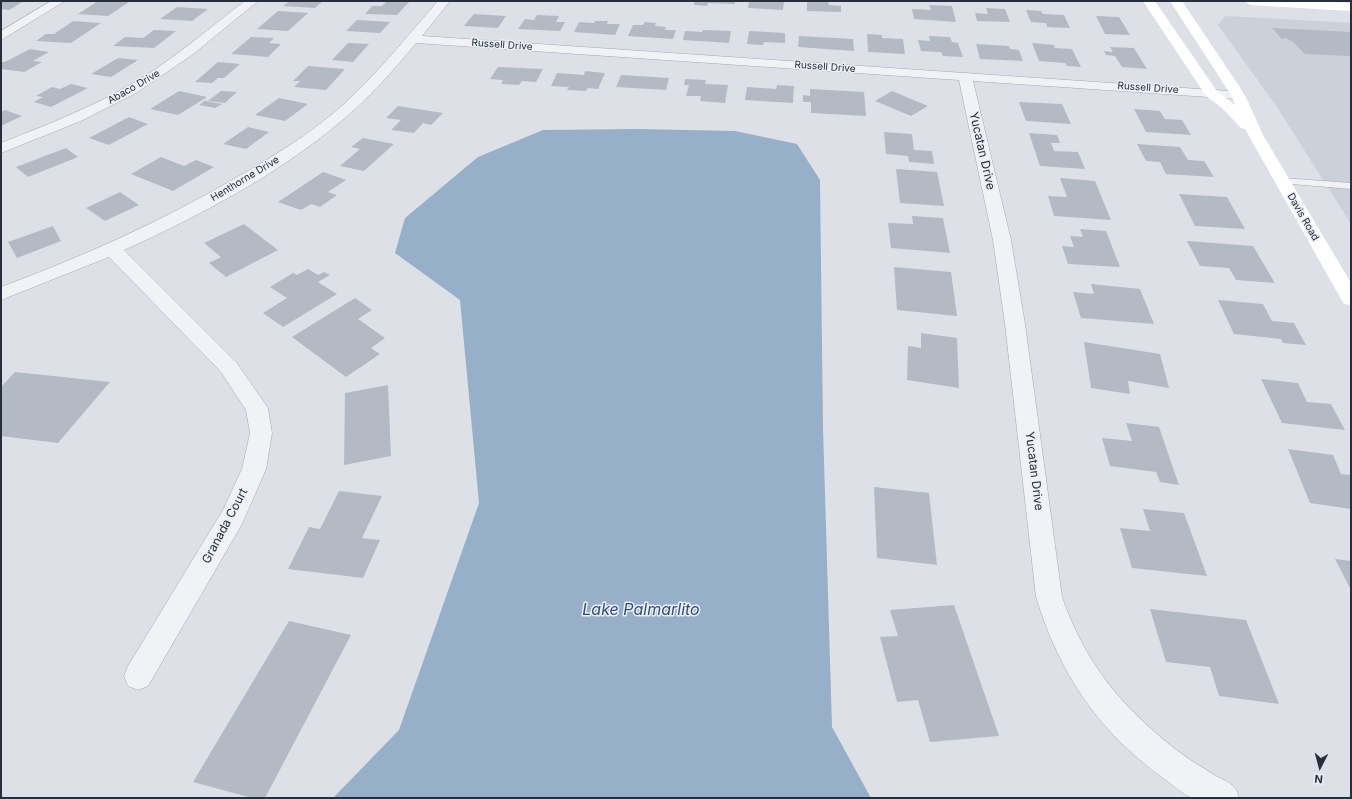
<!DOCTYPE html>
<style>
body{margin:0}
#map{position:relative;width:1352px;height:799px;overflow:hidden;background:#dde1e7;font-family:Inter,sans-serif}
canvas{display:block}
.frame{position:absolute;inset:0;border:2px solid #272f3e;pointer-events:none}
.north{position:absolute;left:1300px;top:747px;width:40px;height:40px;-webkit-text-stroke:3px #ecf0f5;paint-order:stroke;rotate:186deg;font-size:11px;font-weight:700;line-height:16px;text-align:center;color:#272f3e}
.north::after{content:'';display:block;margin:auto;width:14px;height:18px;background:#272f3e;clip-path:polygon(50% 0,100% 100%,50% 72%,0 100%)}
</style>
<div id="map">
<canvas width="1352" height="799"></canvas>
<div class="frame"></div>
<div class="north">N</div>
</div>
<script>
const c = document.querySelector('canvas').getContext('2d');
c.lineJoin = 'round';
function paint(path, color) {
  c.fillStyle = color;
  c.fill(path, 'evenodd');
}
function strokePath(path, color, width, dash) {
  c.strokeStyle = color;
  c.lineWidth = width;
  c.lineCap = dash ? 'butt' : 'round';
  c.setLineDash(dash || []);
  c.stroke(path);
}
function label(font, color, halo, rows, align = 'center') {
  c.font = font + ' Inter,sans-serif';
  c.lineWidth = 3;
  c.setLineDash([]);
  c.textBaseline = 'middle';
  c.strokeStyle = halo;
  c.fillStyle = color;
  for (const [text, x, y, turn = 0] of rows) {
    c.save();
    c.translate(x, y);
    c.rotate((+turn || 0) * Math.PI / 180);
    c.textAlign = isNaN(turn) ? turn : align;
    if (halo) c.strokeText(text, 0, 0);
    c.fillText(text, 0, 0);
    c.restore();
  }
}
paint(new Path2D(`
 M1225 16 1351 23V224L1277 107 1218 25Z`), '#cbd0d9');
paint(new Path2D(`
 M638 129 735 131 797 144 820 180 823 428 832 727 871 798H333L399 730 479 503 460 300 395 253 405 218 478 157 543 130Z`), '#97afc8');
paint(new Path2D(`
 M1 1H24L9 10 1 9Z
 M98 1H120L129 2 108 16 78 14Z
 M290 1H323L315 8 283 6Z
 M387 1H410L397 15 365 14 372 6H382Z
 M695 1H735V4L708 3 707 6 694 5Z
 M749 1H784L783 10 748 8Z
 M807 1H828L829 5 841 6V12L807 11Z
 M929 5 952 6 956 22 914 19 912 9 931 10Z
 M177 7 208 9 192 21 160 19Z
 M986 8 1005 9 1010 22 977 21 975 13 988 14Z
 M1026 10 1041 11 1043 14 1064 15 1070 28 1047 27 1046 23 1031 22Z
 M278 11 308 13 288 31 257 29Z
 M474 14 506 16 498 28 464 26Z
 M537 15 559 16 556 22H565L560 31 518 29 525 19 534 20Z
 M1096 16 1119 17 1130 35 1105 34Z
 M357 20 390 22 380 33 346 31Z
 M73 21 101 23 71 43 36 41 46 34H54Z
 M595 21H608L607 24H620L615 35 574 32 579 22 594 23Z
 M645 22 656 23 655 26 666 27 665 30H676L673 39 628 36 633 25H643Z
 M1272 28 1351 32V56L1305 54 1293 42 1286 38 1282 39Z
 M154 30 176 31 154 48 113 46 125 37 143 38Z
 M703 30 731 31 729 43 683 40 685 31 702 32Z
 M749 31 785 33V43L764 42 763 45 747 44Z
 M867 34 882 35V38L903 39 905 54 868 52Z
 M799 36 853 39 854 51 798 47Z
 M929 36 950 37 952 42 958 43 963 57 943 56 941 52 921 51 918 40 930 41Z
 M251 37 274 38 269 43 281 44 268 57 231 54Z
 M348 43 369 44 353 62 332 60Z
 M1032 43 1054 45 1055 48 1072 49 1081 67 1067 66 1065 63 1039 61Z
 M976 44 1009 46 1010 49 1019 50 1023 61 980 59Z
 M1110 47 1134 48 1147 69 1122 67 1115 56 1106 55 1104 51 1113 52Z
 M30 49 49 52 33 61 42 62 24 72 1 69V62H5Z
 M118 58 138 60 111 77 91 74Z
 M218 62 240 64 224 78H218L212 83 195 82Z
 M308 66 345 69 326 90 294 87 300 81H293Z
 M498 67 543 69 536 82 522 81 519 85 501 84 503 80 490 79Z
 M585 71 605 73 598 89 588 88 586 91 567 90 569 87 551 86 557 73 584 75Z
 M621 75 669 78 666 90 616 87Z
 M685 79 706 80 705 84 728 85 725 103 700 101 701 96H686L689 85H684Z
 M71 84 88 88 51 107 34 102 43 97 36 96 52 87 60 89Z
 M777 85 794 86 793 103 745 100 747 87 776 89Z
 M810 89 864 92 866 116 811 113V102H803V95L810 96Z
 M179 91 207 97 178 115 150 109Z
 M221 91 237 92 225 103 208 101Z
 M892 91 928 106 911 116 875 101Z
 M279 98 308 104 285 121 255 115Z
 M206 100V101L222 104 215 108 199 105Z
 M1019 102 1062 104 1071 124 1026 121Z
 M398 106 443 113 431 125 423 123 414 133 391 130 401 120 386 118Z
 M1134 109 1160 111 1165 119 1182 120 1191 135 1146 132Z
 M5 110 22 116 1 126V112Z
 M129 117 148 124 109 145 89 138Z
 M248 127 269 132 246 149 223 144Z
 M884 132 912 134 914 150 932 151 934 164 909 162 908 156 886 154Z
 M1029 133 1057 135 1060 143H1051L1054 151 1078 152 1085 169 1040 166Z
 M363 138 394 144 364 171 340 166 360 149 351 147Z
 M1137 144 1180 147 1188 160 1204 161 1214 177 1166 174 1160 162 1146 161Z
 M66 148 78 157 28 177 16 167Z
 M161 157 184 166 196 160 214 167 173 191 131 174Z
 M896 169 937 172 944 206 900 203Z
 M323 172 346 180 328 192 337 195 320 207 311 204 301 210 278 202Z
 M1060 178 1095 181 1111 220 1054 216 1048 196 1067 197Z
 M120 192 139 205 105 221 86 208Z
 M1179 194 1227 197 1245 229 1195 226Z
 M912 216 943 218 950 253 891 248 888 223 913 224Z
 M244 224 278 250 226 277 209 263 221 257 204 243Z
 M53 226 61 241 17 258 8 242Z
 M1080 229 1106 231 1120 267 1068 264 1062 246 1074 247 1070 236 1083 237Z
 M1187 241 1253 246 1275 283 1236 280 1229 268 1200 266Z
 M894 267 951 272 957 316 897 310Z
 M308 269 318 275 324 272 330 275 318 282 337 294 283 327 263 313 287 298 270 287 293 273 297 275Z
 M1091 284 1140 289 1154 324 1081 318 1073 292 1094 294Z
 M355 298 372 310 358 319 385 338 371 348 380 354 346 377 292 337Z
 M1218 300 1263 304 1272 321 1294 323 1306 345 1283 343 1281 339 1234 334Z
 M921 333 957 338 959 388 907 380 908 346 921 348Z
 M1084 342 1160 354 1169 388 1128 381 1130 394 1091 388Z
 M15 372 110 382 58 443 1 436V387Z
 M1261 379 1298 383 1307 402 1331 404 1345 430 1282 423Z
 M388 385 391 456 344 465 345 393Z
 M1126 423 1159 427 1179 485 1160 482 1156 472 1110 466 1102 438 1132 441Z
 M1288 449 1333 455 1341 474 1351 475V509L1310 503Z
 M874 487 929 493 937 565 877 558Z
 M339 491 382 496 362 538 380 540 363 578 288 569 309 527 320 529Z
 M1143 509 1184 513 1207 576 1132 568 1120 528 1150 531Z
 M1335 559 1351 561V590Z
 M954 605 999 736 930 742 918 700 897 702 880 637 898 636 890 610Z
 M1150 609 1246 620 1279 704 1219 696 1210 667 1166 662Z
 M289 621 351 635 265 798H252L193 782Z`), '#b4bac4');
const lane = new Path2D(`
 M1283 178 1351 183V189L1280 183 1278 181Z`);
const street = new Path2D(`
 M51 1H65L1 40V31Z
 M245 1H258L192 55 136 93 81 121 1 153V143C49 124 98 105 142 78 178 55 211 27 245 1Z
 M438 1H450L422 36 1243 92 1245 95 1243 98 1238 99 973 81 1011 240 1025 324 1062 597C1085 663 1121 706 1175 749 1188 759 1202 767 1216 776 1221 779 1230 782 1234 787 1237 789 1238 795 1239 798 1228 798 1203 799 1193 798 1183 795 1172 784 1163 778 1097 730 1060 674 1036 597L1005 324 993 240 959 80 416 43C393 71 368 99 340 122 279 174 197 217 124 250L236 362 268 408 272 433 266 469 242 524 148 686 138 690 128 686 124 676 128 666 223 510 242 469 250 433 246 410 221 372 109 257 1 300V287C82 257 160 222 234 179 272 157 309 135 342 106 377 74 407 37 438 1Z`);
strokePath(lane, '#a3a8b1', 1);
strokePath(street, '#a3a8b1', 1);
paint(lane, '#f0f2f5');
paint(street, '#f0f2f5');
paint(new Path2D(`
 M1143 1H1155L1216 90 1235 105 1231 95 1170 1H1182L1245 95 1263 135 1351 283V305L1344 304 1341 299 1245 129 1241 128 1222 108 1206 96Z
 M1244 1H1311L1351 3V11L1250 5Z`), '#fff');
label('10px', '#272f3e', '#ecf0f5', [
 ["Russell Drive",502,45,4],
 ["Russell Drive",825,67,4],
 ["Abaco Drive",134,87,-30],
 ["Russell Drive",1148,88,4],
 ["Henthorne Drive",245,179,-31],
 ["Davis Road",1303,217,60]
]);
label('12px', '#272f3e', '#ecf0f5', [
 ["Yucatan Drive",982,151,77],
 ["Yucatan Drive",1034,471,83],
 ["Granada Court",225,526,-62]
]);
label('italic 16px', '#314d72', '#ecf0f5', [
 ["Lake Palmarlito",641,610]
]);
</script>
